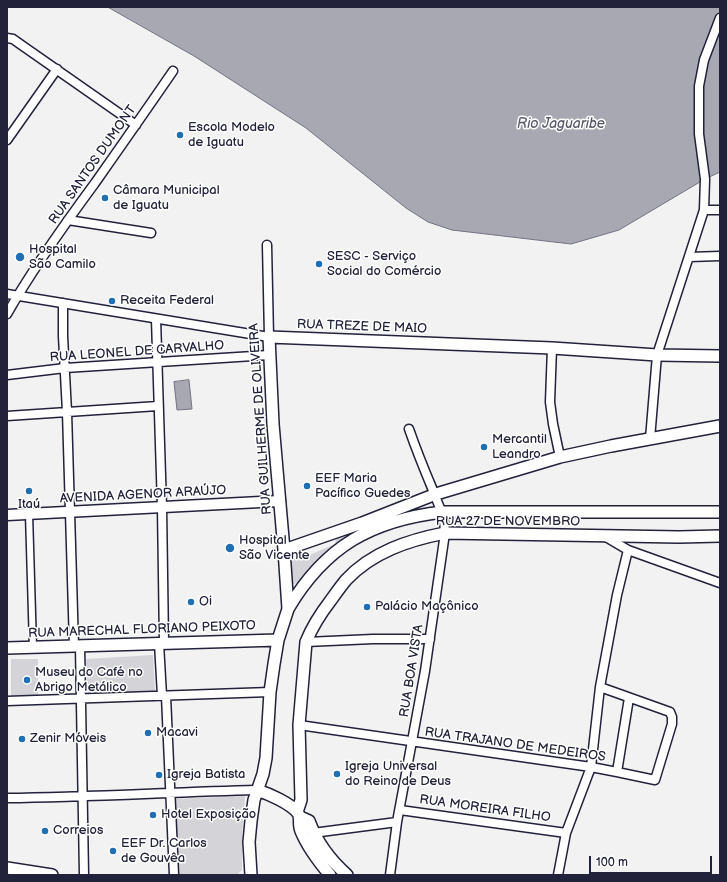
<!DOCTYPE html>
<meta charset="utf-8">
<style>
body{margin:0}
#map{position:relative;width:727px;height:882px;overflow:hidden;background:#f2f2f3;font-family:"Balsamiq Sans",sans-serif}
canvas{display:block}
.frame{position:absolute;inset:0;border:8px solid #22223b;pointer-events:none}
.scale{position:absolute;left:589px;top:856px;width:123px;height:18px;box-sizing:border-box;border:2px solid #22223b;border-top:0;padding-left:5px;font-size:12px;line-height:14px;white-space:nowrap;color:#22223b;-webkit-text-stroke:3px #fff;paint-order:stroke}
</style>
<div id="map">
<canvas width="727" height="882"></canvas>
<div class="frame"></div>
<div class="scale">100 m</div>
</div>
<script>
const c = document.querySelector('canvas').getContext('2d');
c.lineJoin = 'round';
function paint(path, color) {
  c.fillStyle = color;
  c.fill(path, 'evenodd');
}
function strokePath(path, color, width, dash) {
  c.strokeStyle = color;
  c.lineWidth = width;
  c.lineCap = dash ? 'butt' : 'round';
  c.setLineDash(dash || []);
  c.stroke(path);
}
function label(font, color, halo, rows, align = 'center') {
  c.font = font + ' "Balsamiq Sans",sans-serif';
  c.lineWidth = 3;
  c.setLineDash([]);
  c.textBaseline = 'middle';
  c.strokeStyle = halo;
  c.fillStyle = color;
  for (const [text, x, y, turn = 0] of rows) {
    c.save();
    c.translate(x, y);
    c.rotate((+turn || 0) * Math.PI / 180);
    c.textAlign = isNaN(turn) ? turn : align;
    if (halo) c.strokeText(text, 0, 0);
    c.fillText(text, 0, 0);
    c.restore();
  }
}
paint(new Path2D(`
 M378 521 314 565 298 583 293 584 291 582 289 559 300 553 307 556 335 544 336 539Z
 M153 655 155 692 88 695 86 659Z
 M11 659H38V700H11Z
 M245 796 242 835V870L237 875H177L173 799Z`), '#d3d3d8');
const water = new Path2D(`
 M108 7H720V172L705 179 619 230 571 244 452 230 428 222 406 208 306 128 194 56Z
 M189 380 192 409 177 410 174 382Z`);
paint(water, '#a8a8b2');
strokePath(water, '#727282', 1);
const pedestrian = new Path2D(`
 M29 514 33 647`);
const minor = new Path2D(`
 M7 38 13 39 20 44 136 125
 M7 140 57 69
 M704 210H720
 M68 220 151 233
 M689 257 720 256
 M7 294 269 337 267 245
 M63 303V336L67 412 74 646
 M7 314C33 268 64 225 95 183 121 146 147 109 173 71
 M156 319 162 507 164 643
 M552 348 550 402 553 424 560 457
 M7 375 65 368 269 355
 M7 416 158 406
 M650 439 657 355 704 210 705 179 699 134V86L704 60 720 18
 M606 537 628 550 720 583
 M306 642 373 639H430
 M159 643 162 696
 M80 646 84 875
 M166 696 174 875
 M7 701 270 692
 M299 725 591 767 617 772 655 780 672 724V717L670 712 600 687
 M617 772 629 698
 M7 798C90 797 174 792 257 790
 M400 810 566 833
 M313 833 397 822
 M390 875 397 822 425 671 445 533C445 515 438 505 432 488 424 469 416 449 409 429
 M558 875 566 833 591 767 600 687 617 595 628 550`);
const tertiary = new Path2D(`
 M7 515 280 501`);
const secondary = new Path2D(`
 M284 550 362 523 436 494 560 457 611 446 720 426
 M288 609C325 546 372 520 443 512H720
 M7 648 278 640
 M257 790C269 794 290 803 298 813 301 818 298 824 301 831 308 848 319 862 330 875
 M297 812 301 800 299 725 306 642C312 627 321 613 331 600 336 593 341 586 346 580 372 552 409 540 445 533L679 537 720 536
 M300 817 309 821C317 843 330 860 347 875
 M7 868 52 875
 M251 875 249 842 251 821 254 800 263 774 266 758 270 692 274 664 278 640 288 609 284 550 273 424 269 337 552 348 657 355 720 356`);
strokePath(pedestrian, '#22223b', 9);
strokePath(minor, '#22223b', 11);
strokePath(tertiary, '#22223b', 13);
strokePath(secondary, '#22223b', 14);
strokePath(pedestrian, '#fff', 6);
strokePath(minor, '#fff', 8);
strokePath(tertiary, '#fff', 10);
strokePath(secondary, '#fff', 11);
for (const [x, y, r, color] of [
 [180,135,4,"#1f6fb2"],
 [105,198,4,"#1f6fb2"],
 [20,257,5,"#1f6fb2"],
 [319,264,4,"#1f6fb2"],
 [112,301,4,"#1f6fb2"],
 [484,447,4,"#1f6fb2"],
 [307,486,4,"#1f6fb2"],
 [29,491,4,"#1f6fb2"],
 [230,548,5,"#1f6fb2"],
 [191,602,4,"#1f6fb2"],
 [367,607,4,"#1f6fb2"],
 [27,680,4,"#1f6fb2"],
 [148,733,4,"#1f6fb2"],
 [22,739,4,"#1f6fb2"],
 [337,774,4,"#1f6fb2"],
 [159,775,4,"#1f6fb2"],
 [153,815,4,"#1f6fb2"],
 [45,831,4,"#1f6fb2"],
 [113,851,4,"#1f6fb2"]
]) {
  const dot = new Path2D();
  dot.arc(x, y, r, 0, 2 * Math.PI);
  c.fillStyle = color;
  c.fill(dot);
  strokePath(dot, '#fff', 1.5);
}
label('13px', '#22223b', '#fff', [
 ["Escola Modelo",188,128],
 ["de Iguatu",188,143],
 ["Câmara Municipal",113,191],
 ["de Iguatu",113,206],
 ["Hospital",29,250],
 ["São Camilo",29,265],
 ["SESC - Serviço",327,257],
 ["Social do Comércio",327,272],
 ["Receita Federal",120,301],
 ["Mercantil",492,440],
 ["Leandro",492,455],
 ["EEF Maria",315,479],
 ["Pacífico Guedes",315,494],
 ["Itaú",29,505,"center"],
 ["Hospital",239,541],
 ["São Vicente",239,556],
 ["Oi",199,602],
 ["Palácio Maçônico",375,607],
 ["Museu do Café no",35,673],
 ["Abrigo Metálico",35,688],
 ["Macavi",156,733],
 ["Zenir Móveis",30,739],
 ["Igreja Universal",345,767],
 ["do Reino de Deus",345,782],
 ["Igreja Batista",167,775],
 ["Hotel Exposição",161,815],
 ["Correios",53,831],
 ["EEF Dr. Carlos",121,844],
 ["de Gouvêa",121,859]
], 'left');
label('13px', '#22223b', '#fff', [
 ["RUA SANTOS DUMONT",93,165,-55],
 ["RUA TREZE DE MAIO",362,327,2],
 ["RUA LEONEL DE CARVALHO",137,352,-4],
 ["RUA GUILHERME DE OLIVEIRA",261,419,-94],
 ["AVENIDA AGENOR ARAÚJO",143,495,-3],
 ["RUA 27 DE NOVEMBRO",508,522],
 ["RUA MARECHAL FLORIANO PEIXOTO",142,630,-2],
 ["RUA BOA VISTA",412,671,-81],
 ["RUA TRAJANO DE MEDEIROS",515,745,8],
 ["RUA MOREIRA FILHO",485,809,8]
]);
label('italic 14px', '#58586b', '#fff', [
 ["Rio Jaguaribe",561,124]
]);
</script>
